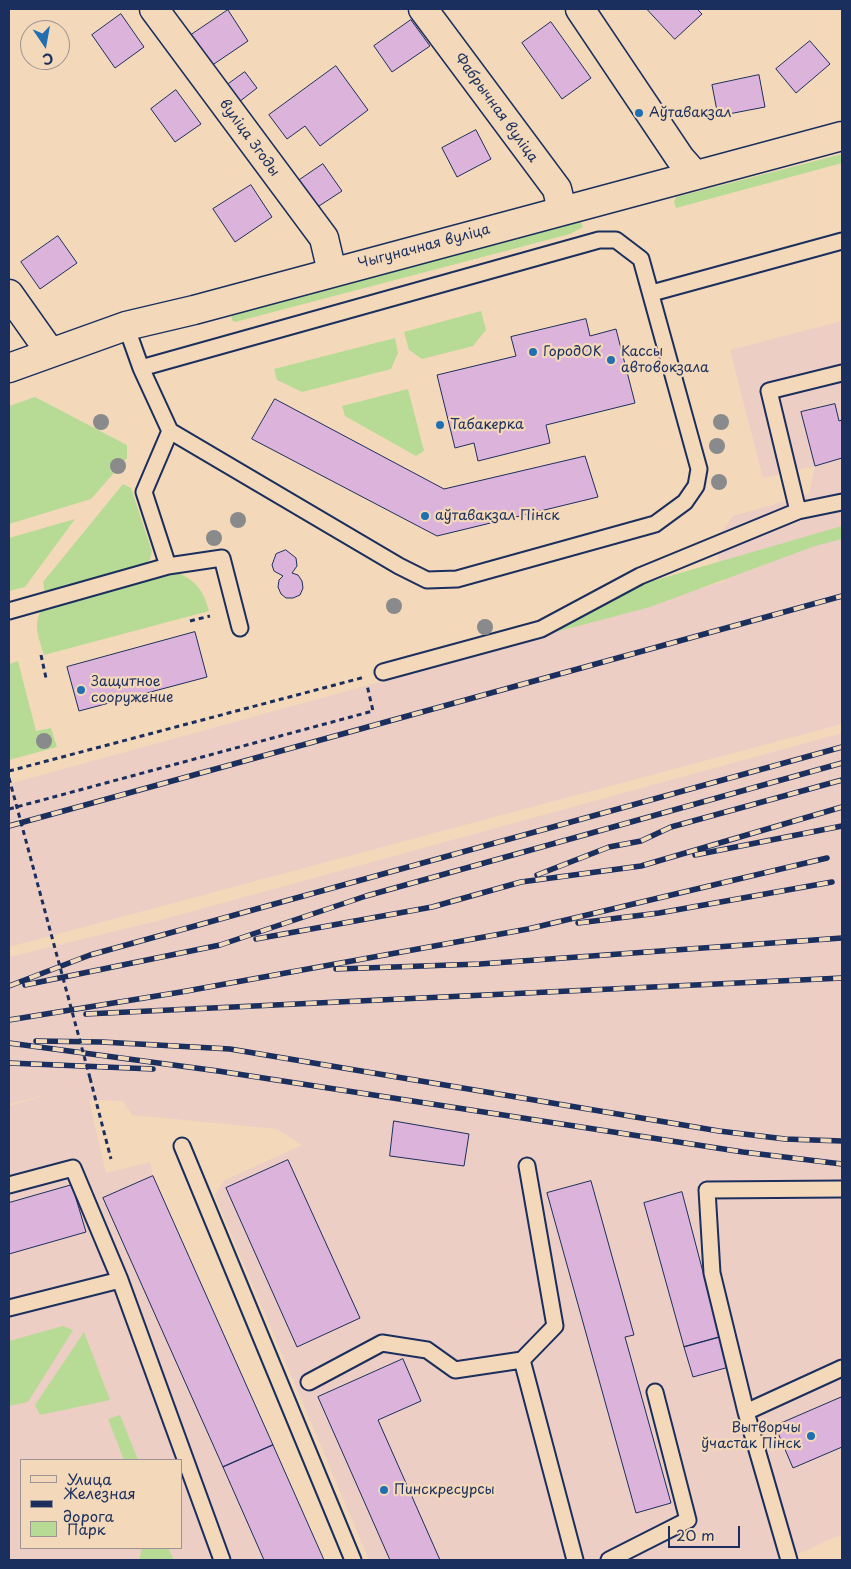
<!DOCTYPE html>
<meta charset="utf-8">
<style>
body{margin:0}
#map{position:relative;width:851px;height:1569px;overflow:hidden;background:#f3d9ba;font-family:"Playpen Sans",sans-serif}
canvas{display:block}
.frame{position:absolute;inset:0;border:10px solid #1b2f5e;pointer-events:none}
.legend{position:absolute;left:20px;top:1459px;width:162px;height:90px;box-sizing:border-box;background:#f3d9ba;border:1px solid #9d9595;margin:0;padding:6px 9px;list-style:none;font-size:15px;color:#1b2f5e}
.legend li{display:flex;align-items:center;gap:10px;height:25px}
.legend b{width:25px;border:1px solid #9d9595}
.north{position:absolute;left:20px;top:20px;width:50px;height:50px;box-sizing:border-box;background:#f3d9ba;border:1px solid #9d9595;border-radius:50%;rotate:168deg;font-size:14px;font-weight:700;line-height:20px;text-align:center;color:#1b2f5e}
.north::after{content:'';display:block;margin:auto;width:18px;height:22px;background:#1f6fb2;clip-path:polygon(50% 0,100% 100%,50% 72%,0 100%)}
.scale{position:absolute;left:668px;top:1526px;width:72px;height:22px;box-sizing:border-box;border:2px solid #1b2f5e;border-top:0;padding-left:6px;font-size:15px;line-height:18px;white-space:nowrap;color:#1b2f5e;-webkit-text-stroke:4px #f3d9ba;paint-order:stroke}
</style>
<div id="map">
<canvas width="851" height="1569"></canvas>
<div class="frame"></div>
<ul class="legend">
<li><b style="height:6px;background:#f3d9ba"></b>Улица</li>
<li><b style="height:6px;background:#1b2f5e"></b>Железная дорога</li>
<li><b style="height:14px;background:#b7db95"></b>Парк</li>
</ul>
<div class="north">С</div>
<div class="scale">20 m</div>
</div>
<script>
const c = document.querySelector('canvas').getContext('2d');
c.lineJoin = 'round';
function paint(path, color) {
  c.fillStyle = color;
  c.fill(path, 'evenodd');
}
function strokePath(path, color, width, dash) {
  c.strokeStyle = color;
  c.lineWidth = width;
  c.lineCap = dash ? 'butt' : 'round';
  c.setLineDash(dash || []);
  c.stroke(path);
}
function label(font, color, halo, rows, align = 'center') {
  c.font = font + ' "Playpen Sans",sans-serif';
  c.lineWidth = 4.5;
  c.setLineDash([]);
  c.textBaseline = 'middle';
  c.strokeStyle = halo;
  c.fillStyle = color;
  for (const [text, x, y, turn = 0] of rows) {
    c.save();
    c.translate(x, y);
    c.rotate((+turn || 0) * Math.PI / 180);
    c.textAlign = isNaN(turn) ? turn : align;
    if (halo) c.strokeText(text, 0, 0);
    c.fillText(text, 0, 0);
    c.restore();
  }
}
paint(new Path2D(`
 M842 321V724L9 947V784L496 650 725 581 714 542 733 516 809 494 815 466 763 478 730 350Z
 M842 733V1534L785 1560H369L215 1196 223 1181 302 1145 277 1129 132 1115 123 1101 89 1100 106 1173 150 1162 153 1176 324 1560H9V1106L49 1094 9 1104V957L157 921ZM21 1460H181V1548H21Z`), '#eccec4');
paint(new Path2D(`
 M842 154V163L676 208 674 202 676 197Z
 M580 219 583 227 570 234 235 322 232 320 231 315 235 311Z
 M481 311 486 330 473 346 422 359 409 350 404 332Z
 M395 338 398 353 391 369 302 392 277 380 274 369Z
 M408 389 424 451 416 456 345 416 342 406Z
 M35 397 127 445V458L91 499 9 524V406Z
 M123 484 131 488 152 551 150 560 134 569 45 594 43 582Z
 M75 519 25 587 9 591V538Z
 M842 526V539L815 546 650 607 548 634 632 587Z
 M178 573C197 581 204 592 209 611L44 655C39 638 32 625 42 609Z
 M18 661 36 731 51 728 57 747 9 760V664Z
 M63 1326 73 1330 28 1402 9 1406V1341Z
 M84 1332 110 1400 40 1415 35 1405Z
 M120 1415 138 1460H124L108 1419Z
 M142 1548H168L174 1560H139Z`), '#b7db95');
const building = new Path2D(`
 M647 9H697L702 14 675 39Z
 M228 10 248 41 211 66 191 35Z
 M121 14 144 47 115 68 92 35Z
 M411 20 430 46 392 72 374 46Z
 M551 22 591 78 562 99 522 43Z
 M810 41 830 64 796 93 776 69Z
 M336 66 368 110 320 146 305 126 287 139 269 115Z
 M245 72 257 88 239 102 227 85Z
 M759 75 765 107 718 116 712 85Z
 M176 90 201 124 175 142 151 109Z
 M476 130 491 159 457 177 442 148Z
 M323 164 342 191 316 208 298 181Z
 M251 185 272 217 235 242 213 209Z
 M58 236 77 263 40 289 21 262Z
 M586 319 590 336 616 329 635 403 546 425 550 443 478 461 474 443 455 448 437 375 516 356 511 337Z
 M275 399 444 489 585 456 598 497 437 536 252 439Z
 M835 404 839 421 842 420V458L815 466 801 412Z
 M286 550 296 558 297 566 292 573 298 575 302 581 303 588 300 595 293 598H286L281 594 278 587 279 580 283 576 274 571 272 565 276 554Z
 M195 632 207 677 79 711 67 667Z
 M394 1121 469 1134 464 1166 390 1156Z
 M288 1160 360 1318 297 1347 226 1188Z
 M153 1176 273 1445 223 1467 103 1198Z
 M591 1181 634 1335 625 1337 671 1503 636 1513 547 1193Z
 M72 1185 86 1232 9 1254V1203Z
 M682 1192 720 1337 684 1347 644 1203Z
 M720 1337 729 1367 693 1377 684 1347Z
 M403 1359 421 1401 378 1420 440 1560H390L318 1397Z
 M842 1397V1447L793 1468 775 1426Z
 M273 1445 324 1560H264L223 1467Z`);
paint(building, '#dcb3da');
strokePath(building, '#1b2f5e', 1);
const lane = new Path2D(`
 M652 293 842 241
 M126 326 141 368 170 431 399 566 427 580 457 579 655 524 685 502 696 486 699 469 641 259 616 240H599L141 368
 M170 431 144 492 168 566 222 558 240 628
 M798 511 769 391 842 373
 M9 611 168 566
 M383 672 541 629 640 576 798 511 842 502
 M182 1146 353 1560
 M527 1166 555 1326 522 1360 575 1560
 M9 1185 73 1168 120 1280
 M9 1308 120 1280 222 1560
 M309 1382 382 1343 427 1350 455 1370 522 1360
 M746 1412 842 1368
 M609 1560 688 1520 655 1392
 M789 1560 746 1412 712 1273 707 1190 842 1189`);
const street = new Path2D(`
 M154 9 324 238 332 272
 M423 9 557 189 562 210
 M9 294 50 352`);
const secondary = new Path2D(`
 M580 9 680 158 695 175
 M9 368 126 326 194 310 842 136`);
strokePath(lane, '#1b2f5e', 19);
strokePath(street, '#1b2f5e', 31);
strokePath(secondary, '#1b2f5e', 31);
strokePath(new Path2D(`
 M190 621 210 616
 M41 655 46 678
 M9 771 365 677
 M9 809 373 711 367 685
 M90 1078 111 1159`), '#1b2f5e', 3, [5, 4]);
strokePath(lane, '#f3d9ba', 15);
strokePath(street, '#f3d9ba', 28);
strokePath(secondary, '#f3d9ba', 28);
const rail = new Path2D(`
 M9 826 842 596
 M695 855 842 826
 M537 875 609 847 641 841 671 827 842 780
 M578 923 659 913 832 882
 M256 939 432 907 521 882 641 866 842 807
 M336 969 480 964 842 938
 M25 985 220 945 366 896 842 763
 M9 986 90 955 842 747
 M86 1014 842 978
 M9 1020 181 992 528 929 827 858
 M36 1041 102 1042 230 1049 719 1131 785 1139 842 1141
 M9 1043 218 1071 743 1152 842 1164
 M9 1063 153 1069`);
strokePath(rail, '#1b2f5e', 5.5);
strokePath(rail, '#f3d9ba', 4, [11]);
strokePath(new Path2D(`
 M9 778 90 1078`), '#1b2f5e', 3, [5, 4]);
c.fillStyle = '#898a8c';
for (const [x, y] of [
 [101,422],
 [721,422],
 [717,446],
 [118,466],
 [719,482],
 [238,520],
 [214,538],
 [394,606],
 [485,627],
 [44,741]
]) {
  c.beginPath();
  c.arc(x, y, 8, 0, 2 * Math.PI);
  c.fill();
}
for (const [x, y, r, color] of [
 [639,113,5,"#1f6fb2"],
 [533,352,5,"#1f6fb2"],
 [611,360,5,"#1f6fb2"],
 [440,425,5,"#1f6fb2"],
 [425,516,5,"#1f6fb2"],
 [81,690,5,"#1f6fb2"],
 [811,1436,5,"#1f6fb2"],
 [384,1490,5,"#1f6fb2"]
]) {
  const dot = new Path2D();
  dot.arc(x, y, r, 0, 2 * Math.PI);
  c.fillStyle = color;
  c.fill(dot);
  strokePath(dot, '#f3d9ba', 2);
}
label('14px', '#1b2f5e', '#f3d9ba', [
 ["Фабрычная вуліца",496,108,54],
 ["вуліца Згоды",249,138,54],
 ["Чыгуначная вуліца",424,247,-15]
]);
label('14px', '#1b2f5e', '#f3d9ba', [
 ["Аўтавакзал",649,113],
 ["ГородОК",543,352],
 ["Кассы",621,352],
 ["автовокзала",621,368],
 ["Табакерка",450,425],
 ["аўтавакзал Пінск",435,516],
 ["Защитное",91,682],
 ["сооружение",91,698],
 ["Вытворчы",801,1428,"right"],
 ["ўчастак Пінск",801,1444,"right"],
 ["Пинскресурсы",394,1490]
], 'left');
</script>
